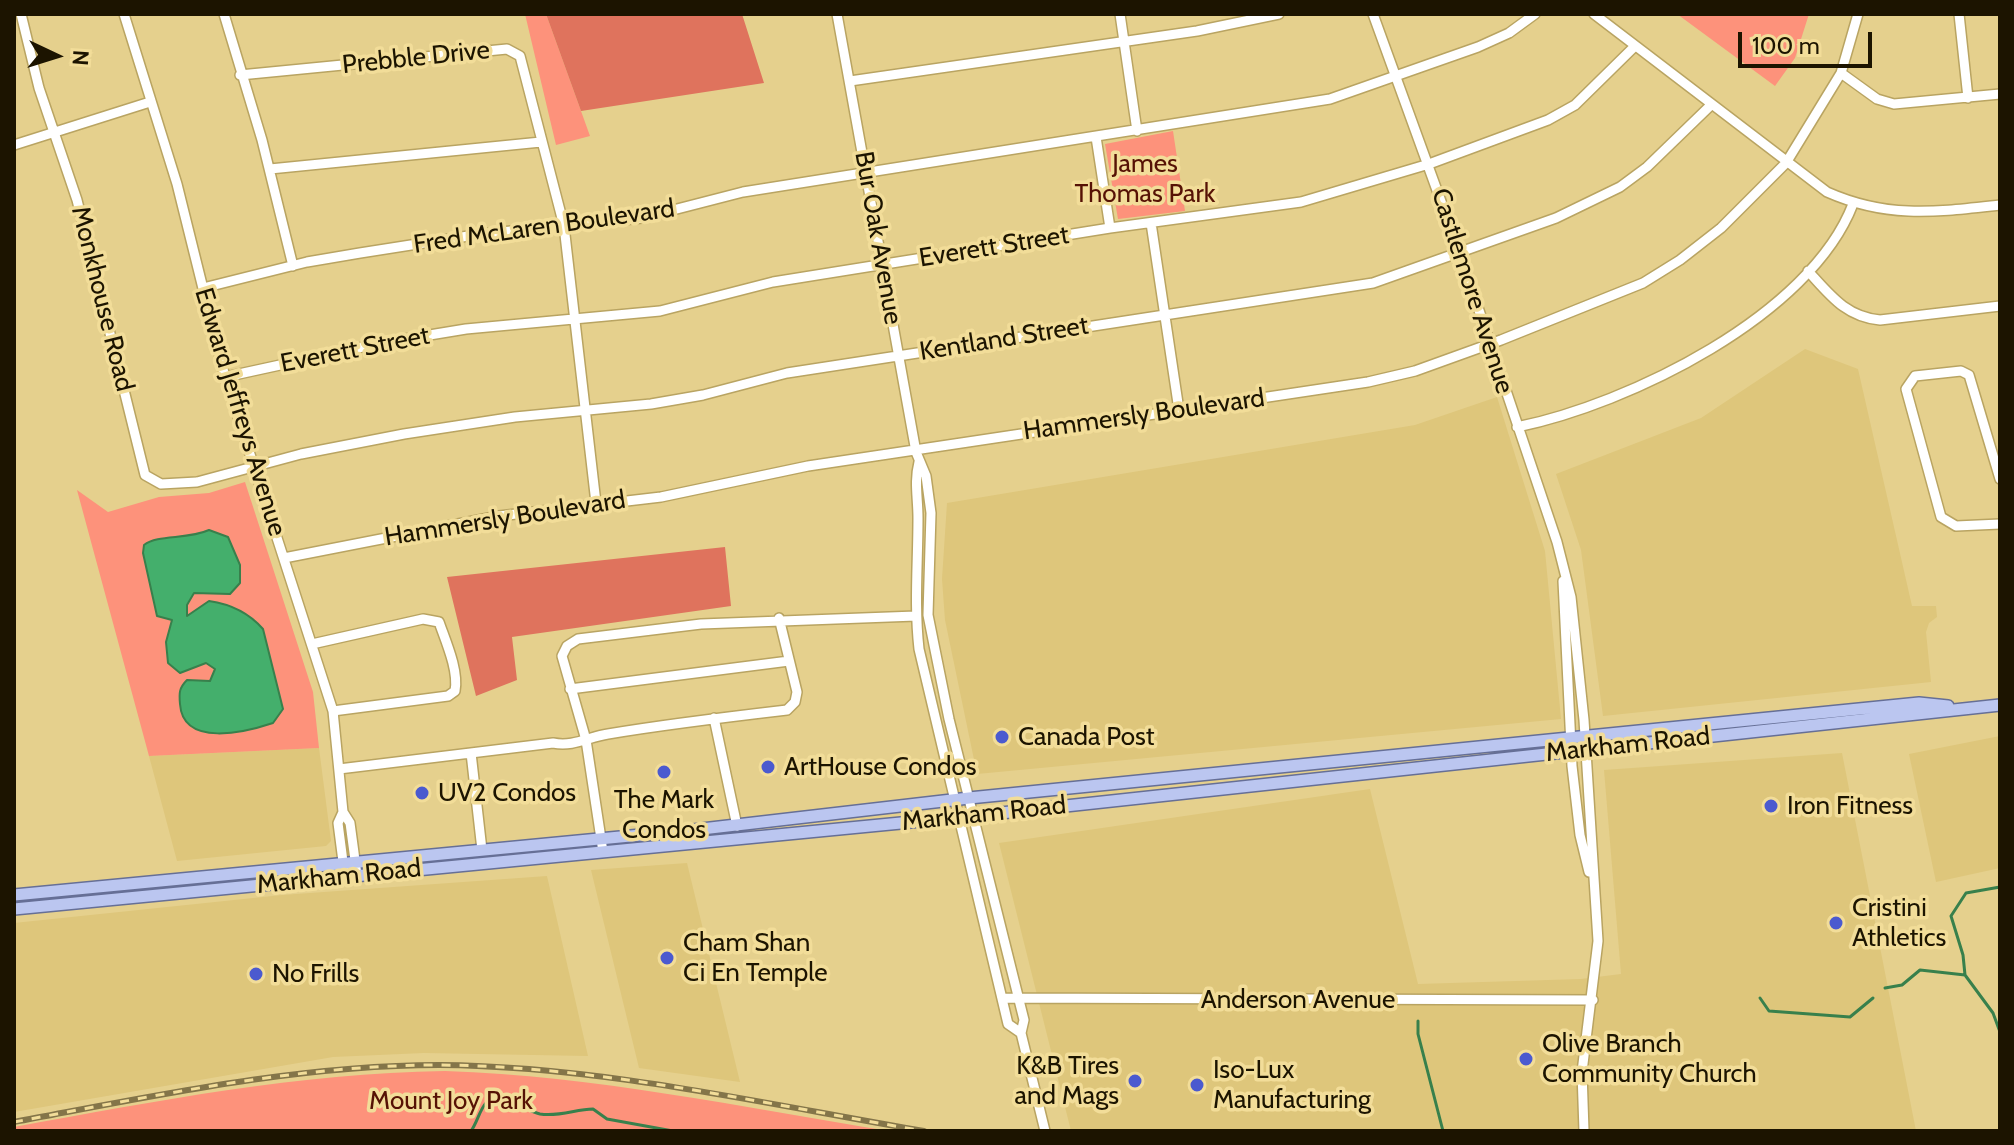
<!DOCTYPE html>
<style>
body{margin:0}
#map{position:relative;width:2014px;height:1145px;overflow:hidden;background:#e5d08d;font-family:Cabin,sans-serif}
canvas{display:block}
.frame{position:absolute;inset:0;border:16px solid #1c1400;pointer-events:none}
.north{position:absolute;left:16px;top:16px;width:80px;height:80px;-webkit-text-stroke:6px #f2dd99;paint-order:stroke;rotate:94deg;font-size:22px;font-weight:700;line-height:32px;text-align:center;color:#1c1400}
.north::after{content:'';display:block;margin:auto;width:28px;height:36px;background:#1c1400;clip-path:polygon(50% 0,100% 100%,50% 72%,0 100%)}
.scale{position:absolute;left:1738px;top:32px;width:134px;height:36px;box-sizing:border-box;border:4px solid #1c1400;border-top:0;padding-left:10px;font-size:24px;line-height:28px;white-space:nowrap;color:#1c1400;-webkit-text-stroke:6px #f2dd99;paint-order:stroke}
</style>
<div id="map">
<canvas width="2014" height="1145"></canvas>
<div class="frame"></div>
<div class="north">N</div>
<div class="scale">100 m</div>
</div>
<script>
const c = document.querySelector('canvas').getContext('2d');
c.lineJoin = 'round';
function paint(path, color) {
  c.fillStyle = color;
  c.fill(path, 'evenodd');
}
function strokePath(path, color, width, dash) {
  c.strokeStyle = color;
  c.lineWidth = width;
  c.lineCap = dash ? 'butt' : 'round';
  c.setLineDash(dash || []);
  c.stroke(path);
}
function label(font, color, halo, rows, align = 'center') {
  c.font = font + ' Cabin,sans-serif';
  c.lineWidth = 7;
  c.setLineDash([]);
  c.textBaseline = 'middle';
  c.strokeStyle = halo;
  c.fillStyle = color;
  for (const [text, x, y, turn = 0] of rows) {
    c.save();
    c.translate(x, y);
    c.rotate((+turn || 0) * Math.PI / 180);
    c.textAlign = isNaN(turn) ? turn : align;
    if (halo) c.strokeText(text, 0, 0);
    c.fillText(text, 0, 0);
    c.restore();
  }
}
paint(new Path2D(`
 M1805 349 1858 369 1912 606H1936L1937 617 1929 623 1926 632 1931 682 1603 716 1581 550 1556 474 1701 418Z
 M1497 397 1545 551 1561 719 977 774 945 620 942 579 947 503 1415 425Z
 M2000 736V868L1936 882 1909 754Z
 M319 748 331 841 326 846 177 861 149 756Z
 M1842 753 1916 1131H1071L999 843 1370 789 1418 984 1581 979 1621 974 1604 770Z
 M687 863 740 1082 639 1068 591 870Z
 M547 876 588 1056 424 1053 333 1057 14 1112V923L282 895Z`), '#dec67b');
paint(new Path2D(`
 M525 14H546L590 136 556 145Z
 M1677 14H1809L1795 58 1775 86Z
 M1173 131 1185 211 1118 219 1105 144Z
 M245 482 313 692 319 748 149 756 77 490 108 512 159 497 209 493Z
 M445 1071C595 1076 741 1107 889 1131H14V1127C157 1101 299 1073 445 1071Z`), '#fd927b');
paint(new Path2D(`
 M546 14H742L764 83 581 111Z
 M725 547 731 606 512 637 517 680 476 696 447 577Z`), '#df735d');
const water = new Path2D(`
 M209 530 228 537 240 565V583L230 594 194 593 187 605V616L209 601C230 604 249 613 263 629L283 709 273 723C246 732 183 748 180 704 179 693 179 688 187 680L210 681 215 669 206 663 180 673 168 663 166 642 172 620 157 616 143 553 144 545C158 534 187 540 209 530Z`);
paint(water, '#44af6c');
strokePath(water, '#38804c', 2);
strokePath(new Path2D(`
 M2000 887 1966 893 1951 916 1963 955 1965 975 1993 1013 2000 1032
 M1885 988 1902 985 1920 970 1965 975
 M1760 998 1769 1011 1850 1017 1873 998
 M1418 1021V1034L1443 1131
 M471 1131C477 1123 480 1109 486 1103 499 1092 526 1111 540 1114 560 1117 576 1109 593 1109L607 1119 673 1131`), '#38804c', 3);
const minor = new Path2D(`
 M21 14 39 88 77 200 145 475 161 484 197 482 301 454 404 434 515 417 651 404 703 395 787 373 1373 283 1556 218 1620 187 1647 167 1711 105
 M124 14 177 184 225 377 333 711 343 812 350 823 357 875
 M224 14 262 140 293 266
 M837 14 916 452 926 476 931 513 928 615 949 719 1024 1020 1021 1033 1045 1131
 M1120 14 1137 131
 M1373 14 1459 251 1557 542 1571 597 1584 720 1598 941 1582 1072 1584 1131
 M1594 14 1827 192C1888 219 1936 212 2000 205
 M1959 14 1968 98
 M1841 73 1877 99 1894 104 2000 94
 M240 75 507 49 520 56 564 226 596 503
 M850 81 1197 31 1279 14
 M1096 137 1110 228
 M14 145 150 102
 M270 169 541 142
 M1151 223 1179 410
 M1808 271C1830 295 1846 317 1880 320L2000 306
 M203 288 307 262 360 253 481 234 642 218 743 192 1330 99 1478 47 1509 33 1535 14
 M225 377 381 343 466 329 660 311 773 282 1110 228 1301 202 1429 164 1548 120 1575 105 1634 47
 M1517 427C1629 404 1810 316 1853 204
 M919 462C914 482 918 498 918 518 918 563 914 604 919 649L1008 1024 1021 1033
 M2000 479 1969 375 1961 371 1915 376 1906 389 1941 517 1956 526 2000 524
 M284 558 499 516 661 497 808 466 1368 382 1415 371 1501 340 1643 283 1680 260 1721 228 1786 163 1841 73 1858 14
 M1563 581 1572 766 1580 835 1589 872
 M312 644 423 619 439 622C446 642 459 671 455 691L448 696 333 711
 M570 689 789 661
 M714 718 737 826
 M471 753 482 850
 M339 769 553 743C574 747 588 737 608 734 667 724 727 717 787 710L795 702 797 692 779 618
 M343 812 338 823 345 877
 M603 852 586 740 562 656 567 646 578 639 701 624 916 616
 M1002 998 1593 1000`);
const major = new Path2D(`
 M14 895 693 830 969 798 1919 703 1948 706
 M14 909 973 816 2000 705`);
strokePath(minor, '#b9a462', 12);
strokePath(major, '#666f96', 14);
strokePath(minor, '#fff', 9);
strokePath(major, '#bbc6f0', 11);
const rail = new Path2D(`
 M14 1122C154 1096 297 1065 439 1065 601 1066 765 1104 924 1131`);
strokePath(rail, '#847549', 6);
strokePath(rail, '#f2dd99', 3, [9]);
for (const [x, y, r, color] of [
 [1002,737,8,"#4b5acf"],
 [768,767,8,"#4b5acf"],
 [664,772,8,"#4b5acf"],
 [422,793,8,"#4b5acf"],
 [1771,806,8,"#4b5acf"],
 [1836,923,8,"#4b5acf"],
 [667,958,8,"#4b5acf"],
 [256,974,8,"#4b5acf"],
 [1526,1059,8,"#4b5acf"],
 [1135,1081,8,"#4b5acf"],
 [1197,1085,8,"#4b5acf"]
]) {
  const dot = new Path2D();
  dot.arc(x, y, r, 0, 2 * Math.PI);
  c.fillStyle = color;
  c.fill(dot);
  strokePath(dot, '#f2dd99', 3);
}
label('26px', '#1c1400', '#f2dd99', [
 ["Prebble Drive",416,58,-6],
 ["Fred McLaren Boulevard",544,227,-8],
 ["Bur Oak Avenue",878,238,80],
 ["Everett Street",994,247,-9],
 ["Castlemore Avenue",1472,291,72],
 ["Monkhouse Road",102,299,76],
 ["Kentland Street",1004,339,-9],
 ["Everett Street",355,350,-11],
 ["Edward Jeffreys Avenue",240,412,73],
 ["Hammersly Boulevard",1144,415,-8],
 ["Hammersly Boulevard",505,519,-9],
 ["Markham Road",1628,745,-6],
 ["Markham Road",984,814,-6],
 ["Markham Road",339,877,-6],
 ["Anderson Avenue",1298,1000]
]);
label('26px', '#561205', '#f2dd99', [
 ["James",1145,164],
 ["Thomas Park",1145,194],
 ["Mount Joy Park",451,1101]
]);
label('26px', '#1c1400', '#f2dd99', [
 ["Canada Post",1018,737],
 ["ArtHouse Condos",784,767],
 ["UV2 Condos",438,793],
 ["The Mark",664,800,"center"],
 ["Condos",664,830,"center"],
 ["Iron Fitness",1787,806],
 ["Cristini",1852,908],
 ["Athletics",1852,938],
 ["Cham Shan",683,943],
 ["Ci En Temple",683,973],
 ["No Frills",272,974],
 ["Olive Branch",1542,1044],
 ["Community Church",1542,1074],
 ["K&B Tires",1119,1066,"right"],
 ["and Mags",1119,1096,"right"],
 ["Iso-Lux",1213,1070],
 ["Manufacturing",1213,1100]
], 'left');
</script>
